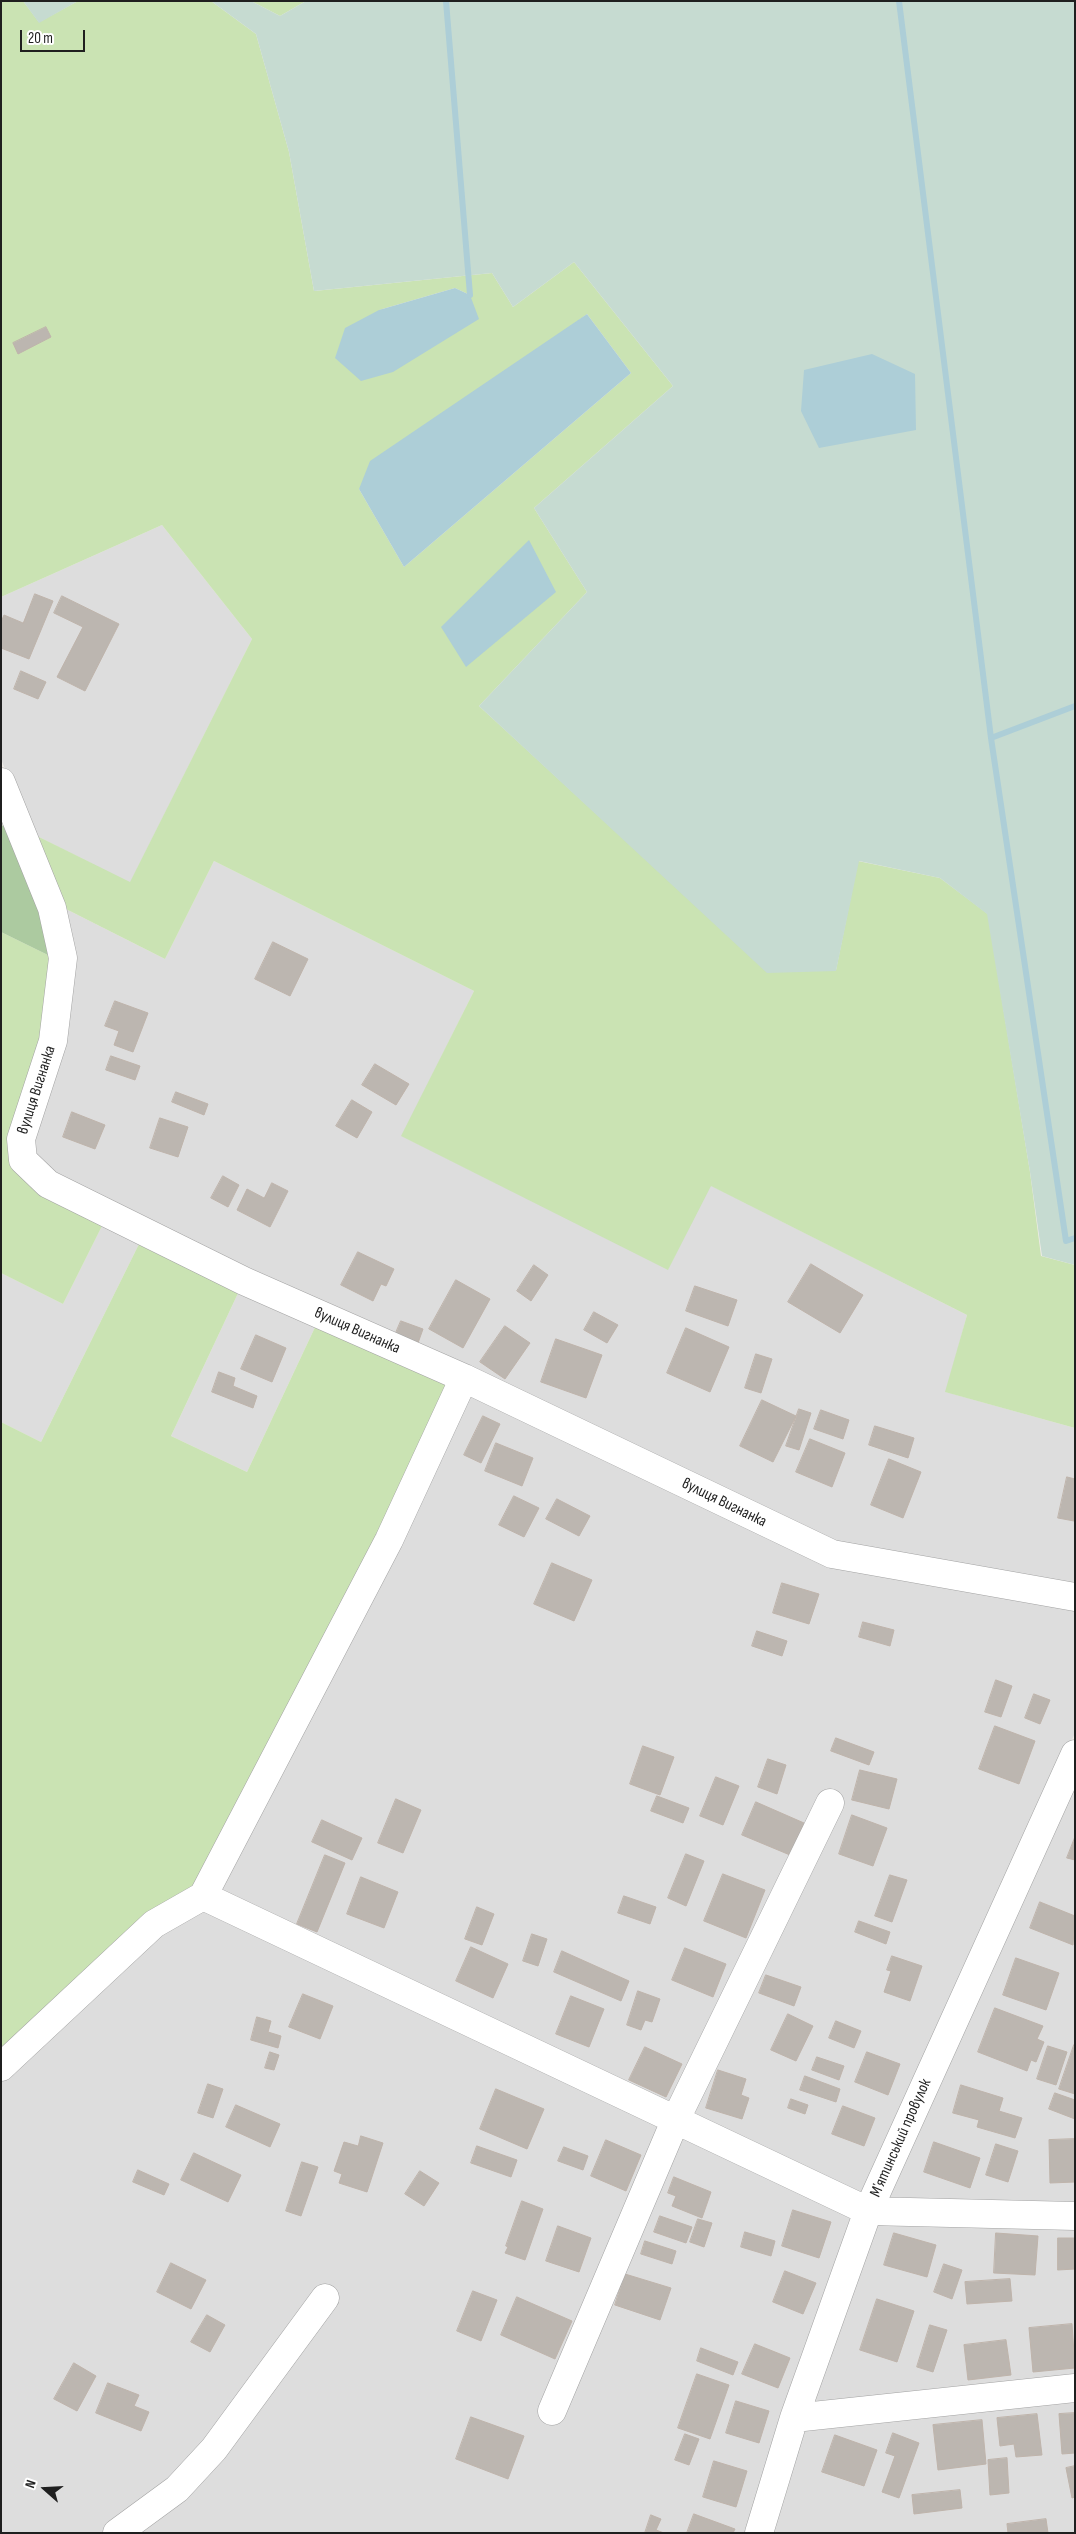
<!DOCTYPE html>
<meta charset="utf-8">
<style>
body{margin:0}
#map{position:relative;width:1076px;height:2534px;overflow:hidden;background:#efece7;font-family:"Sofia Sans Condensed",sans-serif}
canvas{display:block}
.frame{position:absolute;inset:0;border:2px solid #1f1f1f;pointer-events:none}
.north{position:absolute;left:20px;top:2464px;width:50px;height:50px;-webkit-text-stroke:4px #fff;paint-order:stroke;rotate:289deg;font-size:14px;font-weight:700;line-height:20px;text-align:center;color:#1f1f1f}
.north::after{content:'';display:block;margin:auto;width:18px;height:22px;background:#1f1f1f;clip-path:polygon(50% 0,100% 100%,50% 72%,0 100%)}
.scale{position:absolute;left:20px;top:30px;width:65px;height:22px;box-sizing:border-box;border:2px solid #1f1f1f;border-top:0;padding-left:6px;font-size:15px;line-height:18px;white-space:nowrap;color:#1f1f1f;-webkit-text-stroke:4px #fff;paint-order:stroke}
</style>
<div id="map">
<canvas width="1076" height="2534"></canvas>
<div class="frame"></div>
<div class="north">N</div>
<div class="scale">20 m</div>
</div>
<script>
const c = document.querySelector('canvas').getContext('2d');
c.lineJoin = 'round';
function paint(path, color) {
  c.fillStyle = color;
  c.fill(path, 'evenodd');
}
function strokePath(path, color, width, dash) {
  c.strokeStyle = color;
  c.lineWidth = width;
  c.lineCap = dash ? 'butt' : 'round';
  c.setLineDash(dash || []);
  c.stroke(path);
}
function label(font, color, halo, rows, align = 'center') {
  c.font = font + ' "Sofia Sans Condensed",sans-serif';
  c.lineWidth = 5;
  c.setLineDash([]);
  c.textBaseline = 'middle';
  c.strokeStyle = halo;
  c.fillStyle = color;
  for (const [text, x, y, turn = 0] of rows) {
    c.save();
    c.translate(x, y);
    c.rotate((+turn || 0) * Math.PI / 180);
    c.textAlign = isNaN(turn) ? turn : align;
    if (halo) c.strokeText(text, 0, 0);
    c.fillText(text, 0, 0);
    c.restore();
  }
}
paint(new Path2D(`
 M162 525 252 639 130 883 31 833 1 759V597Z
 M214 861 474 991 402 1136 668 1269 710 1185 967 1315 946 1392 1075 1428V1588L834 1546 53 1177 31 1156 30 1140 60 906 165 959Z
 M104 1222 141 1240 41 1442 1 1422V1273L63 1304Z
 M240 1289 317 1323 247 1472 171 1436Z
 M467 1389 829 1563 1075 1605V1733L860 2208 750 2533H1V2078Z
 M1075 1778V2533H769L877 2215Z`), '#ddd');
paint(new Path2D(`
 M1 1H23L39 22 78 1H211L256 34 289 152 314 291 492 273 513 307 574 262 673 386 534 508 587 592 479 706 613 829 836 970 858 861 940 878 988 914 1030 1172 1041 1256 1075 1265V1428L945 1392 967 1315 711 1186 668 1270 401 1136 474 991 214 861 165 959 60 906 31 833 130 882 252 639 162 525 1 597ZM455 288 470 295 379 310ZM587 314 631 373 404 567 359 489Z
 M251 1H306L280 16Z
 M1 932 54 958 45 1039 12 1138 104 1222 63 1304 1 1273Z
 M141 1240 240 1289 171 1436 247 1472 317 1323 453 1383 197 1891 1 2057V1422L41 1442Z`), '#cae3b3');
paint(new Path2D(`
 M1 825 12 829 54 958 1 932Z`), '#accaa0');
paint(new Path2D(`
 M23 1H78L39 23Z
 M211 1H251L280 16 306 1H1075V1265L1042 1256 1030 1172 987 914 940 878 859 861 836 971 767 973 479 706 587 592 534 508 673 386 574 262 513 307 492 273 314 291 289 152 256 34Z`), '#c6dbd1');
paint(new Path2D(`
 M455 288 470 295 479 319 393 372 361 381 335 358 345 328 379 310Z
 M587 314 631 373 404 567 359 489 370 461Z
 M872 354 915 374 916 430 819 448 801 411 804 370Z
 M529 540 556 592 466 667 441 627Z`), '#adced7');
strokePath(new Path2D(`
 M446 1 470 295
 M899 1 991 738 1066 1241 1075 1238
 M991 738 1075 706`), '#adced7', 6);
const building = new Path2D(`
 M46 327 51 337 18 354 13 343Z
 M35 594 53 601 29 659 1 648V622L4 615 23 623Z
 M62 596 119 624 85 691 57 677 83 627 54 613Z
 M21 671 46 682 38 699 14 689Z
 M273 942 308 959 290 996 255 979Z
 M115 1001 148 1013 133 1052 114 1045 119 1031 105 1026Z
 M111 1056 140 1066 135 1080 106 1070Z
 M375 1064 409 1084 396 1105 362 1085Z
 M176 1092 208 1104 204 1115 172 1102Z
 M352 1100 372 1112 357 1138 336 1126Z
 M72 1112 105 1125 95 1149 63 1137Z
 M160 1118 188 1127 178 1157 150 1148Z
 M223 1176 239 1185 228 1207 211 1198Z
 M272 1183 288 1191 270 1227 237 1210 247 1189 264 1198Z
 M358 1252 394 1269 386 1286 381 1284 373 1301 341 1285Z
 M811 1264 863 1295 840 1333 788 1302Z
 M534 1265 548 1275 531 1301 517 1291Z
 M456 1280 490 1299 463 1348 429 1329Z
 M695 1286 737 1300 728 1326 686 1311Z
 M594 1312 618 1325 607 1343 584 1330Z
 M401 1321 423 1329 418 1343 395 1335Z
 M505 1326 530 1343 505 1379 480 1362Z
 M686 1328 729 1347 710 1392 667 1373Z
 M256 1335 286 1348 272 1382 241 1369Z
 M556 1339 602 1355 586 1398 541 1382Z
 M756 1354 772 1359 761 1393 745 1388Z
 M219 1372 235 1378 233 1386 257 1396 253 1408 212 1392Z
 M762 1400 796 1416 773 1462 740 1446Z
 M799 1409 811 1413 799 1450 786 1446Z
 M821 1410 849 1420 843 1439 814 1429Z
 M483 1416 500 1424 481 1463 464 1455Z
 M875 1426 914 1438 908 1458 869 1445Z
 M810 1439 845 1453 832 1487 796 1472Z
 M496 1443 533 1458 522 1486 485 1471Z
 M889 1459 921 1472 903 1518 871 1505Z
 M1067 1477 1075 1479 1074 1521 1058 1518Z
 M514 1496 539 1508 524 1537 499 1525Z
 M557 1499 590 1516 579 1536 546 1519Z
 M552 1563 592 1580 574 1621 534 1604Z
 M782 1583 819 1594 809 1624 773 1613Z
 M863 1622 894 1630 890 1646 859 1637Z
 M757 1631 787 1641 782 1656 752 1646Z
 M996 1680 1012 1686 1001 1717 985 1712Z
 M1034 1694 1050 1700 1040 1724 1025 1718Z
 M995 1726 1035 1741 1019 1784 979 1769Z
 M836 1738 874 1752 869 1765 831 1751Z
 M643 1746 674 1757 660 1795 630 1784Z
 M768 1759 786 1765 777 1794 758 1787Z
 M860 1770 897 1779 889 1809 852 1800Z
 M716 1777 739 1786 723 1825 700 1816Z
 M657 1796 689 1808 683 1823 651 1811Z
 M396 1799 421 1810 403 1853 378 1843Z
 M756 1802 804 1823 790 1855 742 1835Z
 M852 1815 887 1828 873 1866 839 1854Z
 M322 1820 362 1838 352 1860 312 1842Z
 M1075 1837V1860L1067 1858Z
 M686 1854 704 1861 686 1906 668 1898Z
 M325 1855 345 1863 317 1932 297 1924Z
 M723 1874 765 1890 746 1938 704 1921Z
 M890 1875 907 1880 892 1922 875 1916Z
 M361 1877 398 1892 384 1928 347 1914Z
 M624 1896 656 1907 650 1924 618 1913Z
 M1040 1902 1075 1916 1073 1945 1030 1928Z
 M477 1907 494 1914 482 1945 465 1939Z
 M859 1921 890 1932 886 1944 855 1932Z
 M532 1934 547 1939 538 1966 523 1961Z
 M471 1947 508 1964 493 1998 456 1981Z
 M685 1948 726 1964 713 1997 672 1980Z
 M562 1951 629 1981 621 2001 554 1972Z
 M892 1956 922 1966 910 2001 884 1992 891 1971 887 1970Z
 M1016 1958 1059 1973 1046 2010 1003 1995Z
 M766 1975 801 1987 794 2006 759 1993Z
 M638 1991 660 1999 652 2022 645 2020 641 2030 627 2025Z
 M303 1994 333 2006 320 2039 289 2027Z
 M571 1996 604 2009 589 2047 556 2034Z
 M995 2008 1043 2026 1037 2039 1044 2042 1036 2062 1031 2060 1027 2071 978 2052Z
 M788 2014 813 2026 796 2061 771 2050Z
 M257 2017 271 2021 268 2032 281 2036 278 2048 251 2040Z
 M836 2021 861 2031 854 2048 829 2038Z
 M1074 2045 1075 2046V2094L1059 2089Z
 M1048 2046 1067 2052 1056 2085 1037 2079Z
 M645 2047 682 2064 666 2097 629 2080Z
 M270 2052 279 2055 274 2070 265 2068Z
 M867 2052 900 2064 888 2095 855 2082Z
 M817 2057 844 2066 839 2080 812 2070Z
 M718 2070 746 2079 741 2095 749 2098 742 2119 706 2108Z
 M805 2076 840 2089 836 2102 800 2090Z
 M208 2084 223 2089 213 2118 198 2113Z
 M961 2085 1003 2098 999 2111 1022 2118 1015 2138 977 2127 979 2120 953 2113Z
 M496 2089 544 2109 527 2149 480 2129Z
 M1055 2093 1075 2100V2119L1049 2109Z
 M791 2099 808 2105 805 2114 788 2108Z
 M236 2105 280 2124 270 2147 226 2127Z
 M843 2106 875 2118 864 2146 832 2134Z
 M361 2136 383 2143 367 2192 339 2183 342 2174 334 2171 344 2142 358 2146Z
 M1075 2139V2182L1050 2183 1049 2140Z
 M606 2140 641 2155 626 2191 591 2176Z
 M934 2142 980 2158 970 2188 924 2172Z
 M996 2144 1018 2151 1008 2182 986 2175Z
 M477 2146 517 2160 511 2177 471 2163Z
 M564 2147 588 2156 583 2170 558 2161Z
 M194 2153 241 2175 228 2202 181 2180Z
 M302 2162 318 2167 301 2216 286 2211Z
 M138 2170 169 2184 164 2195 133 2182Z
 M420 2171 439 2183 424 2206 405 2194Z
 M674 2177 711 2192 702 2218 672 2206 676 2196 668 2193Z
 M522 2201 543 2209 525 2260 505 2253 508 2247 506 2246Z
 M793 2210 831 2222 819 2258 782 2246Z
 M660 2216 692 2227 686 2243 654 2232Z
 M698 2219 712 2223 704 2247 690 2242Z
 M558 2226 591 2238 579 2272 546 2261Z
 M745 2232 775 2241 771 2256 741 2247Z
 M894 2233 936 2245 927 2277 884 2265Z
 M996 2233 1038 2236 1035 2275 994 2273Z
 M1058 2238H1075V2269L1058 2270Z
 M645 2241 676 2251 672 2264 641 2254Z
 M171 2263 206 2280 191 2309 157 2292Z
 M944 2264 962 2270 952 2299 934 2292Z
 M785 2271 816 2283 803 2314 773 2302Z
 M625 2274 671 2288 660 2320 615 2305Z
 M1010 2279 1012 2301 967 2304 965 2282Z
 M473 2291 497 2300 481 2341 457 2331Z
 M517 2297 572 2321 555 2359 501 2335Z
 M877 2299 914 2311 897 2362 860 2350Z
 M207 2315 225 2325 210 2352 191 2342Z
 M1072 2324 1075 2368 1033 2372 1029 2328Z
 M930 2325 947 2330 933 2372 917 2367Z
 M1006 2340 1011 2375 968 2380 964 2345Z
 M755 2344 790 2358 778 2388 742 2374Z
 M701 2348 738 2362 733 2375 697 2361Z
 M74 2363 96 2376 77 2411 54 2399Z
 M697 2374 729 2385 710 2439 678 2428Z
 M108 2383 139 2395 134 2406 149 2412 141 2431 96 2413Z
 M736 2401 769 2411 759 2443 726 2433Z
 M1075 2413V2453L1062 2454 1059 2414Z
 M1037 2414 1042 2455 1016 2457 1014 2444 1000 2446 997 2418Z
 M471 2417 524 2436 508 2479 456 2459Z
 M982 2420 986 2464 938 2470 933 2425Z
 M893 2433 919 2443 899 2498 882 2492 895 2456 886 2453Z
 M685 2434 699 2439 689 2465 675 2460Z
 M835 2435 877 2450 864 2486 822 2472Z
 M1007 2458 1009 2493 990 2495 988 2460Z
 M714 2461 747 2471 736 2507 703 2497Z
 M1075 2466V2497L1072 2498 1066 2468Z
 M960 2490 962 2508 914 2514 912 2495Z
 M694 2514 735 2529 733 2533H687Z
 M651 2515 661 2519 656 2530 664 2533H645Z
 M1046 2519 1048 2533H1008L1007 2524Z`);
paint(building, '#bcb6b0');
strokePath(building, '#bfb4ab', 1);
const minor = new Path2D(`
 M1 782 52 908 63 958 53 1041 21 1139 23 1160 48 1184 244 1281 464 1378 832 1554 1075 1597
 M203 1896 868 2211 1075 2216
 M1 2067 154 1924 203 1896 389 1540 464 1378
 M552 2411 675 2121 830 1803
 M794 2418 1075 2388
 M117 2533 177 2489 214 2449 325 2298
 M759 2533 794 2418 868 2211 1075 1754`);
strokePath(minor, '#a3a3a3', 29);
strokePath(minor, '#fff', 28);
label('16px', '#1f1f1f', '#fff', [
 ["вулиця Вигнанка",37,1090,-72],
 ["вулиця Вигнанка",357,1331,24],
 ["вулиця Вигнанка",724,1503,26],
 ["Мʼятинський провулок",901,2138,-66]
]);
</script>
